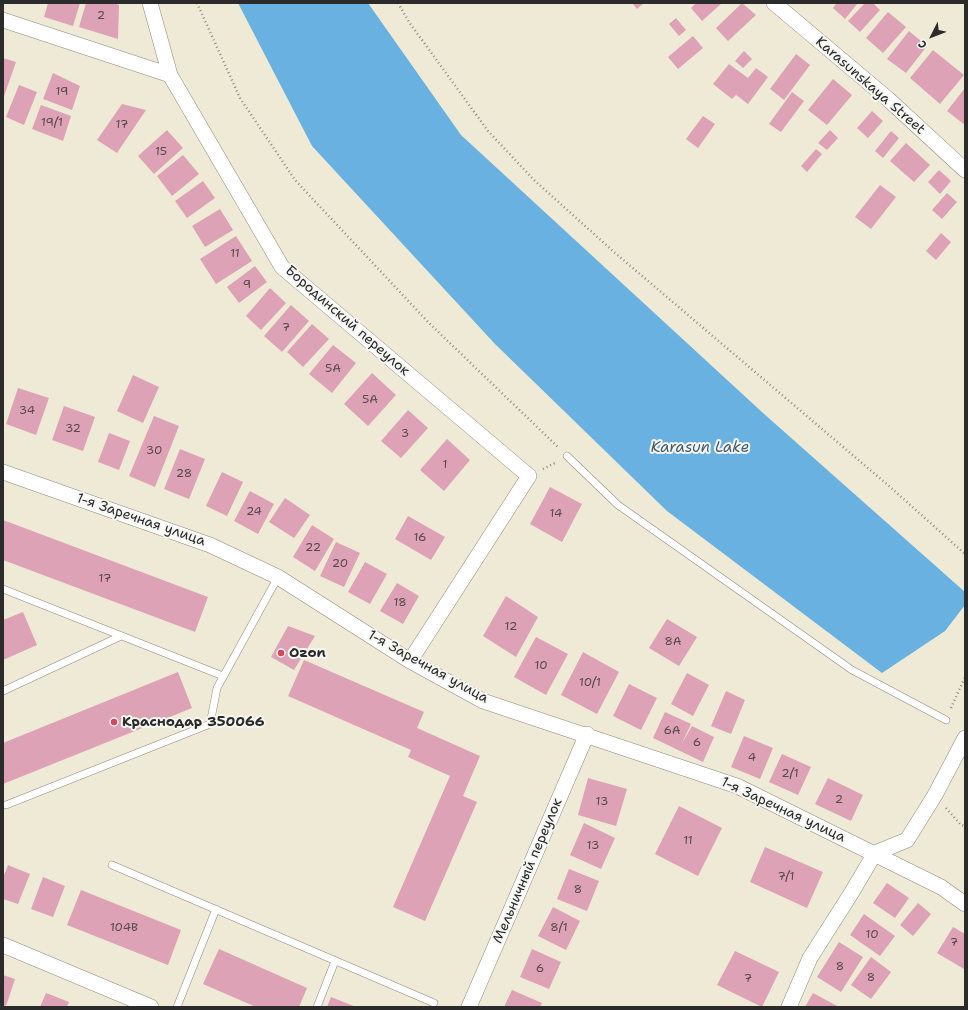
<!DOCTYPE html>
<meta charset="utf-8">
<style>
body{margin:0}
#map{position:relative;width:968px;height:1010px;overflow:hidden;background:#efead5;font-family:"Shantell Sans",sans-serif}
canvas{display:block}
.frame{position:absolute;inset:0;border:4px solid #2b2b2b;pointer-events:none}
.north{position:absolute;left:912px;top:16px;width:40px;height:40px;-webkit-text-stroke:3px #f6f6f2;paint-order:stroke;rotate:228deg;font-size:11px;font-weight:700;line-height:16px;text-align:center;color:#2b2b2b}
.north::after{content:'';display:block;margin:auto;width:14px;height:18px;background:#2b2b2b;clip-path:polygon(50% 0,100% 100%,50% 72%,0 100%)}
</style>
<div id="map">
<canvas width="968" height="1010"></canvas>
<div class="frame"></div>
<div class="north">С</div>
</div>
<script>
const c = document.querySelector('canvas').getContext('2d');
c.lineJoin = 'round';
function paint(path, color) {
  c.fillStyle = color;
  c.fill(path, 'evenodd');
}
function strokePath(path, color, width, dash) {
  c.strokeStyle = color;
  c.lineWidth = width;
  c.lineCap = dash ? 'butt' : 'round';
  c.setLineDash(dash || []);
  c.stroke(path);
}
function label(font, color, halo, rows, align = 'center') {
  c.font = font + ' "Shantell Sans",sans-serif';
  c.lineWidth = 4;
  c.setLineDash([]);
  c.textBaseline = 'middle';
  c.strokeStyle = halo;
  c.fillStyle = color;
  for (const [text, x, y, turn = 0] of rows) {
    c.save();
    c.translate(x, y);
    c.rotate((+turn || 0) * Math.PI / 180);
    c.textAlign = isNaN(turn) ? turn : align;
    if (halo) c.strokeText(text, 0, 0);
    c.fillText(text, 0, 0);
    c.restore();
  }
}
paint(new Path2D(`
 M238 3H368L461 135 763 413 965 592V605L945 631 882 673 667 511 495 344 312 146Z`), '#68b1e0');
paint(new Path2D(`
 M48 3H80L73 26 44 17Z
 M86 3H114L119 5 118 39 79 27Z
 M632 3H644L637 9Z
 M696 3H722L702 21 691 8Z
 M742 3 756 15 728 41 716 28Z
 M837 3H858L845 19 833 8Z
 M865 3H873L880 10 860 32 848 21Z
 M888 12 906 27 883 53 866 38Z
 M676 18 686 30 679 36 669 24Z
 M909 31 927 46 906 73 887 59Z
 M693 36 703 48 678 69 668 57Z
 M933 50 964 75 940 104 910 78Z
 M744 51 752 59 743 68 735 61Z
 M796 54 810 65 784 100 770 89Z
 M3 58 16 62 3 99Z
 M729 64 748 78 756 68 768 77 748 104 736 95 732 99 713 84Z
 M53 73 80 86 72 110 43 99Z
 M833 79 852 95 827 125 808 110Z
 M19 85 37 92 24 125 6 117Z
 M965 88V125L947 111Z
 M792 92 804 101 781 132 769 124Z
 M122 104 146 110 117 153 97 140Z
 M41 105 71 116 63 141 32 129Z
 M872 111 883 121 868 138 857 128Z
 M703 116 715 124 698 148 686 139Z
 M167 130 183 148 154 174 138 156Z
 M830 130 838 138 827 150 818 143Z
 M891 131 899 138 883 158 875 151Z
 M906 143 930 165 914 182 890 161Z
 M816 149 822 154 807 172 801 166Z
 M183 155 199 174 172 196 157 176Z
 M939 170 951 181 940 194 928 182Z
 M203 181 215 198 187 218 175 201Z
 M880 185 896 197 871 229 855 217Z
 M947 193 957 202 942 219 932 210Z
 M220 209 233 230 205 247 192 226Z
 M941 233 951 242 936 260 926 251Z
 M236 236 252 261 216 284 200 259Z
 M255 266 267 282 239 303 227 287Z
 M270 288 286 303 261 330 246 316Z
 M291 305 309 321 282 352 264 336Z
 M312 324 329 339 303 367 287 352Z
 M333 345 356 363 332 393 309 374Z
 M372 373 396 395 368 426 344 404Z
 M133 375 159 387 143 423 117 411Z
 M18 388 49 398 36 435 6 424Z
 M64 406 95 417 83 451 52 440Z
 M408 410 428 428 401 458 381 441Z
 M154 416 179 426 155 487 129 476Z
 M109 433 130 441 119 470 98 462Z
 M447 439 470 460 444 491 420 470Z
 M180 449 205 459 189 499 164 489Z
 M222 472 243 482 227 516 206 506Z
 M550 487 582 504 562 542 530 524Z
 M250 491 274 504 258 534 234 521Z
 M285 498 310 515 294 538 269 522Z
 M408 516 445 537 431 560 395 539Z
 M3 520 208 597 195 632 3 560Z
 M312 525 334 539 315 571 293 557Z
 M336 542 360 553 344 587 320 576Z
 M365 562 387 574 370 604 348 592Z
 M397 583 419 596 403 624 380 611Z
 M506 596 538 617 516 657 483 636Z
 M23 612 37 645 3 660V620Z
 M667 619 697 637 679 666 649 648Z
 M288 626 315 636 294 670 271 657Z
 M536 637 568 654 546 695 514 677Z
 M583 652 619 672 597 714 561 695Z
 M304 660 424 712 417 728 480 756 463 796 477 802 425 921 393 907 450 776 408 757 411 750 288 696Z
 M178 672 192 708 3 784V743Z
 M687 673 709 685 693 716 671 704Z
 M629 684 657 698 641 730 613 716Z
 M726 691 745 700 731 734 711 726Z
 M665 712 691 724 682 743 692 726 714 737 703 762 653 738Z
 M744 736 773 748 760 779 731 767Z
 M782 754 811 767 798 795 769 782Z
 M588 778 627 789 616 826 578 815Z
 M828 778 863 795 851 821 815 804Z
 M679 806 722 828 698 876 655 854Z
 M584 823 615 838 601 869 570 855Z
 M765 847 823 872 807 908 750 882Z
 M8 865 30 874 18 904 3 899V878Z
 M569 869 599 881 587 911 557 899Z
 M43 877 65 886 53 917 31 909Z
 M887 883 909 898 895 918 873 903Z
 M81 890 181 930 168 965 67 925Z
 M918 903 931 914 913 936 900 925Z
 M553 907 580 921 566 950 538 936Z
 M864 914 895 936 880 956 850 935Z
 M953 927 965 934 964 969 937 953Z
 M839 942 863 957 841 992 817 977Z
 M219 949 307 988 299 1007H256L203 984Z
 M532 949 561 962 549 989 520 977Z
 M735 951 779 972 762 1007 717 985Z
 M871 957 891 972 871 999 851 985Z
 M3 975 15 979 6 1006 3 1005Z
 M512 990 542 1003 540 1007H504Z
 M46 993 69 1002 67 1007H40Z
 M813 993 839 1007H805Z
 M331 997 356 1007H327Z`), '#dda2b6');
const lane = new Path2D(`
 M567 456 618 505 852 670 946 720
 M3 589 223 676
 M3 691 121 636
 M6 805 210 724 217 688 278 577
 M112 865 434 1003
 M177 1007 216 909
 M317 1007 335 961`);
const street = new Path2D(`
 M150 3 170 75
 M774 3 888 99 965 170
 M3 20 170 75 282 267 529 476 410 661
 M3 472 210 545 278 577 410 661 483 701 737 786 941 887 965 904
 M3 945 151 1007
 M469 1007 587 734
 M789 1007 810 958 852 892 875 853 907 840 935 795 965 738`);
strokePath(lane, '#8d8a80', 8);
strokePath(street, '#8d8a80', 16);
strokePath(new Path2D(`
 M197 3 240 98 295 180 429 323 559 448
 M398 3 409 22 488 131 534 180 614 252 889 486 965 554
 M543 469 557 462
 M951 708 965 677
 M946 808 961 825 965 826`), '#8d8a80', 2.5, [1, 3]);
strokePath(lane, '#fff', 7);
strokePath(street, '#fff', 15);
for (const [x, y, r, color] of [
 [281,653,4,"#d1495b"],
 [114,722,4,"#d1495b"]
]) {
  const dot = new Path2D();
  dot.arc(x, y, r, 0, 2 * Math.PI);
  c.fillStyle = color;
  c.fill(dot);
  strokePath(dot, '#f6f6f2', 1.5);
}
label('12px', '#58494e', null, [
 ["2",101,16],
 ["19",62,92],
 ["19/1",52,123],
 ["17",122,125],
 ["15",161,152],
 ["11",235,254],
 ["9",247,285],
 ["7",286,328],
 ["5А",333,369],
 ["5А",370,400],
 ["34",27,411],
 ["32",73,429],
 ["3",405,434],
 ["30",154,451],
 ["1",445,465],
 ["28",184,474],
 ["24",254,512],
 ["14",556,514],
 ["16",420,538],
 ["22",313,548],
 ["20",340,564],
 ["17",105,579],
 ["18",400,603],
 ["12",511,627],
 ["8А",673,642],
 ["10",541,666],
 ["10/1",590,683],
 ["6А",672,731],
 ["6",697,743],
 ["4",752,758],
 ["2/1",790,774],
 ["2",839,800],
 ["13",602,802],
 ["11",688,841],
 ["13",593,846],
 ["7/1",786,877],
 ["8",578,890],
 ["104В",124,928],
 ["8/1",559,928],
 ["10",872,935],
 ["7",954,943],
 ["8",840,967],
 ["6",540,969],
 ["8",871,978],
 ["7",748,979]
]);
label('14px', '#2b2b2b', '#f6f6f2', [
 ["Karasunskaya Street",870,86,41],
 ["Бородинский переулок",347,321,41],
 ["1-я Заречная улица",141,520,19],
 ["1-я Заречная улица",428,667,29],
 ["1-я Заречная улица",783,810,25],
 ["Мельничный переулок",528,871,-67]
]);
label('bold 14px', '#2b2b2b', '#f6f6f2', [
 ["Ozon",289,653],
 ["Краснодар 350066",122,722]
], 'left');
label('italic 15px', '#405a6a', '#f6f6f2', [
 ["Karasun Lake",700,448]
]);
</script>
